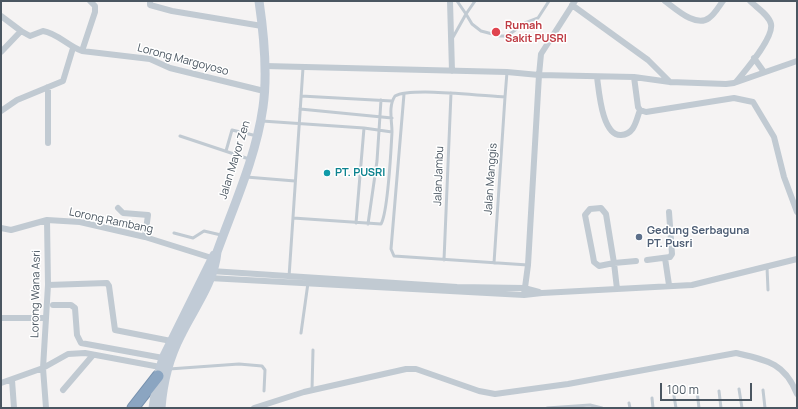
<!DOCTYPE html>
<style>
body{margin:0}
#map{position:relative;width:798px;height:409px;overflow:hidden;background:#f5f3f3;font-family:Manrope,sans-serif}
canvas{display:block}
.frame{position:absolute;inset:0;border:2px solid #4a5661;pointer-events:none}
.scale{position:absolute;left:660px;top:383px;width:92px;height:18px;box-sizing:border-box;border:2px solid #4a5661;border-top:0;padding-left:5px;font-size:12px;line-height:14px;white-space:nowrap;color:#4a5661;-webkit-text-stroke:3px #fff;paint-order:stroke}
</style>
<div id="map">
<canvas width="798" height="409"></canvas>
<div class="frame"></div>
<div class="scale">100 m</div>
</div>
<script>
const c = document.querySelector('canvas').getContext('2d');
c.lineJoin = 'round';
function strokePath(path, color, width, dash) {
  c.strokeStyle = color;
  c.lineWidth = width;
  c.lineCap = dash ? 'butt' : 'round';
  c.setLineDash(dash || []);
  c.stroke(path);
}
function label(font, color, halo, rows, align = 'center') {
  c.font = font + ' Manrope,sans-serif';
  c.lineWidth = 3;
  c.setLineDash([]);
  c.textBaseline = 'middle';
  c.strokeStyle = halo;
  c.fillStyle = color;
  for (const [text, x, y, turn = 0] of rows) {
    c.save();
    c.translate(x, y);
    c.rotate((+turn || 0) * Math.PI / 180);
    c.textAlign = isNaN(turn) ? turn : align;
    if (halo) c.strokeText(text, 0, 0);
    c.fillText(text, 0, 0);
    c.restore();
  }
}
const highway = new Path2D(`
 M133 408 158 376`);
strokePath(highway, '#7690ad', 13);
strokePath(new Path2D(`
 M475 1 466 14 472 24 481 31 500 36H507L525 23 538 18 549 1
 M452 39 466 14 457 1
 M404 94 391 249 394 256 528 265
 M301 96 392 101
 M300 109 392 118
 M262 121 364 128 392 132
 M180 136 249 159
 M226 151 232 130 257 136
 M246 177 295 181
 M293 218 381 224C388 212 391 150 392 132 392 121 388 106 395 96 411 87 484 96 505 97L507 72
 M356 223 364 128
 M368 224 377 161 381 100
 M174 233 193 238 204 231 221 235
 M444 260 451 93
 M494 263 505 97
 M767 267 768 290
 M289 277 303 68
 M301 333 308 283
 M169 369 239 364 262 366 265 370 264 391
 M739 389 742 408
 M312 390 313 350
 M763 390 765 408
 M697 391 699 408
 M719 391 721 408
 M674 396 676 408
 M652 398 653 408
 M629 403 630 408
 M547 408 590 405 602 408`), '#c1cad2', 3);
strokePath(new Path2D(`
 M150 1V5L172 11 262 26
 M450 1 452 71
 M575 1 541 54 539 75 634 77 670 82 726 84 734 83 797 61
 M665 1C676 9 696 28 709 18 715 14 719 6 723 1
 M572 5 648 60 670 82
 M1 16 21 31
 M82 51 95 12V6L90 1
 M1 52 21 31 30 36 43 31C57 33 68 46 82 51L150 59 170 68 264 91
 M754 58 764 72
 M265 66 507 72 539 75 528 265 524 295
 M597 77C599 91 602 136 621 135 635 134 636 120 640 110
 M634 77 638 107 640 110 646 112 734 98 753 102 774 137 784 177 797 212
 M736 82C745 71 774 38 771 24 769 15 756 7 750 1
 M48 87V143
 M1 111 17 100 63 81 73 48
 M118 208 123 213 148 215 145 237
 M601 208 606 214 614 263 599 266 594 262 593 256 585 215 590 209Z
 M1 228 11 230 47 220 80 222 145 237 215 259
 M665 258 669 285
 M647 260 670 257 672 254 669 212
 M211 271 457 287 524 288 539 292
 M209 278 524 295 542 293 692 285 797 259
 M48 285 107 283 109 286 115 330 171 341
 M617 289 614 263 636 261
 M53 305H71L75 308 77 335 81 343 163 358
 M1 318H46
 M12 380 14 408
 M1 383 43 368 68 354 85 353 160 367
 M63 390 93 355
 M46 408 43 368 48 285 47 220
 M254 408 304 392 406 369H416L479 391 495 394 568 384 736 353C767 360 785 363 797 394`), '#c1cad2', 6);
strokePath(new Path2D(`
 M153 408 158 376 163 358 214 255
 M161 408C163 382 169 358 181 335 194 308 214 283 217 252 234 205 256 157 263 107 268 72 264 35 259 1`), '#c1cbd6', 9);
strokePath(highway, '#8ba5c1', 11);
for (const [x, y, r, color] of [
 [496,32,5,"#e0444e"],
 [327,173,4,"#0f9aa8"],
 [639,237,4,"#5c6f8a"]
]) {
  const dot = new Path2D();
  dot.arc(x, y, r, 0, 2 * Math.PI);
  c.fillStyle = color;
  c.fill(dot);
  strokePath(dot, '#fff', 1.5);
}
label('bold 11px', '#be3a42', '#fff', [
 ["Rumah",505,26],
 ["Sakit PUSRI",505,39]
], 'left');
label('11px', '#4a5661', '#fff', [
 ["Lorong Margoyoso",183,60,15],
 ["Jalan Mayor Zen",235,160,-73],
 ["JalanJambu",439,176,-88],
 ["Jalan Manggis",491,179,-86],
 ["Lorong Rambang",111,221,12],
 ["Lorong Wana Asri",36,294,-89]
]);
label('bold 11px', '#0d838f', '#fff', [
 ["PT. PUSRI",335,173]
], 'left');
label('bold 11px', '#4e5e75', '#fff', [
 ["Gedung Serbaguna",647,231],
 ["PT. Pusri",647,244]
], 'left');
</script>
